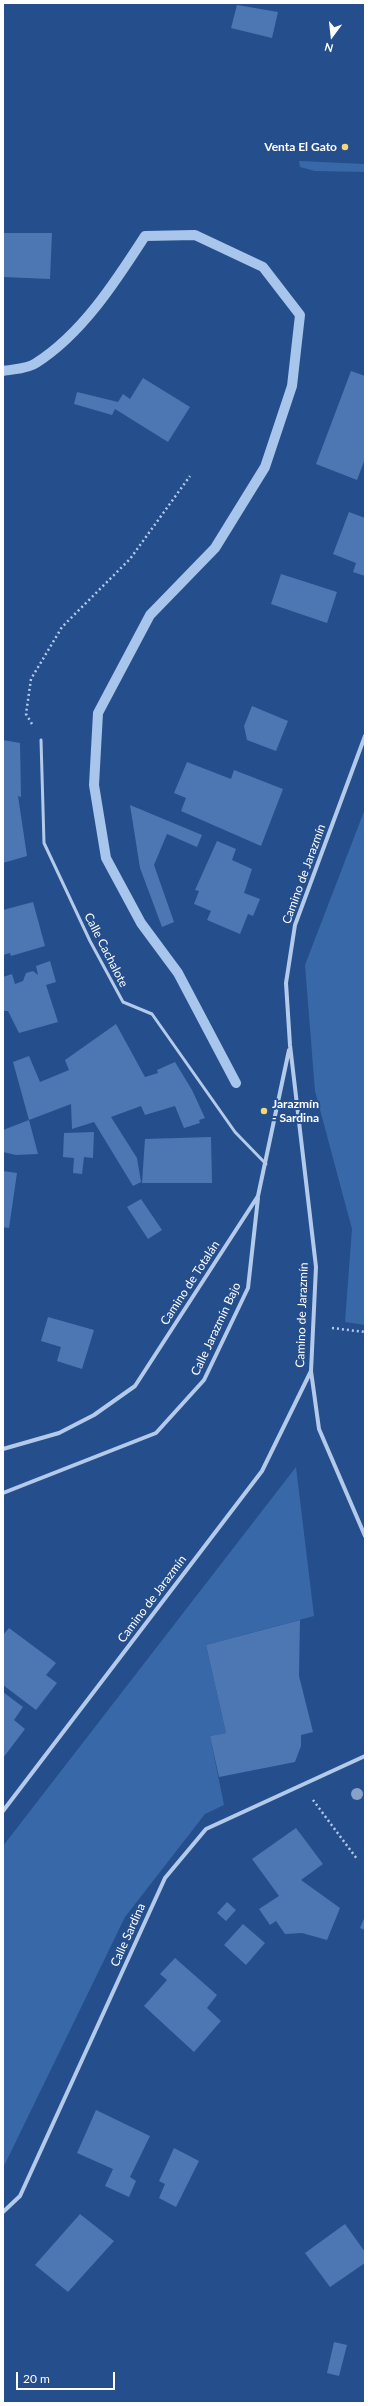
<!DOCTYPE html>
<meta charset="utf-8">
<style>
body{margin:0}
#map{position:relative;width:368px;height:2406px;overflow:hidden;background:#254e8c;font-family:Lato,sans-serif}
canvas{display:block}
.frame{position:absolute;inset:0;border:4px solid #fff;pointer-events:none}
.north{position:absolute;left:312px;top:16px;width:40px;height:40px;-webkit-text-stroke:3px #254e8c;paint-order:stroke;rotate:195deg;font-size:11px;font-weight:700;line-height:16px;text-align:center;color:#fff}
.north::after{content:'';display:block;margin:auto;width:14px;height:18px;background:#fff;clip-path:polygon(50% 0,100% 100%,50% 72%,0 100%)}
.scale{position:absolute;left:16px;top:2372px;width:99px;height:18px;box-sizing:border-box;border:2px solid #fff;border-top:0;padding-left:5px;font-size:12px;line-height:14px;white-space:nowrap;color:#fff;-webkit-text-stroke:3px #254e8c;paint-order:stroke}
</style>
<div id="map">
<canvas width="368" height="2406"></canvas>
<div class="frame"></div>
<div class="north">N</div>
<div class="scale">20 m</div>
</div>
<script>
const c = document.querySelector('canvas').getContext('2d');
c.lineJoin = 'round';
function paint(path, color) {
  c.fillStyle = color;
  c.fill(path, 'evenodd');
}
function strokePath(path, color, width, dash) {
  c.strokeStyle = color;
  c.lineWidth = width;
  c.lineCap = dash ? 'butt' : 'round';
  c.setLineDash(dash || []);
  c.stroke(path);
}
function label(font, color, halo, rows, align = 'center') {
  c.font = font + ' Lato,sans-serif';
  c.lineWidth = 4;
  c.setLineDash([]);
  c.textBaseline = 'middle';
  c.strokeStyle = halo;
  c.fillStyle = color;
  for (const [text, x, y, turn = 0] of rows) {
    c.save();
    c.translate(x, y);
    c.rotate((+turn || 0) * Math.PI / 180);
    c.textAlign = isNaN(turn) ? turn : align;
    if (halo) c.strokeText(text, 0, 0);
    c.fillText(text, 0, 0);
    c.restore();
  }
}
paint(new Path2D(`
 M299 161 364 164 365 172 315 171 300 167Z
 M365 809V1325L345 1322 352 1229 315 1091 305 965Z
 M296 1467 314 1616 206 1645 226 1733 210 1736 224 1805 205 1814 125 1917 3 2168V1846Z`), '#3968a9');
strokePath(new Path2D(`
 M3 371C13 369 28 369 36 363 82 334 116 281 145 236L195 235 263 267 300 315 292 386 265 467 215 548 150 615 98 713 94 785 106 858 141 923 178 973 236 1083`), '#a8c5eb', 10);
paint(new Path2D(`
 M237 5 278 12 272 38 231 28Z
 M3 233H52L50 279 3 277Z
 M351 371 365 376V459L357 480 316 464Z
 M143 378 190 407 168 442 115 409 112 415 74 404 77 392 118 402 123 394 130 399Z
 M349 512 365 518V576L353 572 356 563 333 554Z
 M281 574 337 592 327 623 271 604Z
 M252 706 288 721 276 751 247 740 244 726Z
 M3 740 20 743 21 797 18 796 27 856 3 863Z
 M187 762 231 779 234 770 283 789 261 846 181 811 186 798 174 793Z
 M130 805 202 835 197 847 167 834 154 865 174 922 162 927 140 868Z
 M217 841 236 849 232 860 252 869 244 893 260 899 253 916 248 914 240 934 207 920 211 911 194 904 199 891 195 890Z
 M33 902 45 946 11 956 10 953 3 955V910Z
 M50 961 56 982 46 985 58 1022 19 1033 8 1011H3V977L12 974 15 984 23 981 26 973 33 971 38 975 36 966Z
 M116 1024 145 1077 158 1073 157 1070 175 1062 192 1090 205 1118 199 1120 200 1123 184 1128 175 1106 145 1115 141 1106 111 1117 137 1158 141 1182 133 1186 94 1122 72 1129 71 1104 29 1120 13 1062 29 1056 40 1082 69 1070 65 1060Z
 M29 1120 38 1154 16 1155 3 1152V1130Z
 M94 1132 93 1158 84 1157 82 1174 73 1173 74 1158 63 1157 64 1133Z
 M211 1137 212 1183H142L145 1139Z
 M3 1171 17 1173 9 1228 3 1227Z
 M141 1199 162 1230 148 1239 127 1207Z
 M48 1317 94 1330 82 1369 57 1361 61 1347 41 1341Z
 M300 1620 299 1676 313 1732 301 1735V1746L295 1762 219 1777 210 1736 226 1733 206 1645Z
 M9 1628 56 1663 46 1675 57 1683 36 1710 3 1685V1635Z
 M3 1692 23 1707 14 1720 25 1729 3 1758Z
 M296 1828 323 1864 301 1880 340 1908 327 1940 302 1933 285 1934 276 1921 270 1925 259 1909 279 1896 252 1859Z
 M227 1902 236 1910 226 1921 217 1913Z
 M365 1916V1930L360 1928Z
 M243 1924 265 1943 246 1965 224 1945Z
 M175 1958 217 1995 207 2008 221 2021 194 2052 144 2006 167 1980 160 1974Z
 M96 2110 150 2136 130 2177 136 2181 129 2197 105 2186 113 2169 77 2153Z
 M174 2148 199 2161 176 2207 159 2198 165 2184 159 2181Z
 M80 2214 114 2241 68 2292 35 2265Z
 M345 2224 365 2252V2263L330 2287 305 2253Z
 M334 2342 347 2345 339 2376 327 2373Z`), '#4d77b3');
strokePath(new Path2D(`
 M32 724 26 714 31 679 62 627 130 559 190 476
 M332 1328 365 1332
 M313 1800 357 1859`), '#b3caeb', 2.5, [2, 3]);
strokePath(new Path2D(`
 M41 740 44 843 90 941 123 1002 152 1014 235 1132 266 1164`), '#b3caeb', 3);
strokePath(new Path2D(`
 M311 1371 319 1429 365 1536
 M3 1449 59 1433 94 1415 135 1386 258 1196 289 1050
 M3 1493 156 1433 204 1380 248 1288 258 1198
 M3 1811 262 1471 311 1371 316 1267 290 1045 286 983 295 925 365 736
 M3 2212 20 2196 165 1878 206 1829 365 1756`), '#b3caeb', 4);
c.fillStyle = '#87a1c7';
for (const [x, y] of [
 [357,1794]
]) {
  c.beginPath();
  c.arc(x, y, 6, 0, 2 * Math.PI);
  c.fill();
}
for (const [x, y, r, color] of [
 [345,147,4,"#f5d577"],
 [264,1111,4,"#f5d577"]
]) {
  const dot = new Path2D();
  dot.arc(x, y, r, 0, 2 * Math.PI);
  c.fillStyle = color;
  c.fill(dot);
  strokePath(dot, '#254e8c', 1.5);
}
label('bold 12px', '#fff', '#254e8c', [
 ["Venta El Gato",337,147],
 ["Jarazmín",272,1104,"left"],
 ["- Sardina",272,1118,"left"]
], 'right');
label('12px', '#fff', '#254e8c', [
 ["Camino de Jarazmín",304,874,-70],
 ["Calle Cachalote",106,950,63],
 ["Camino de Totalán",190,1283,-57],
 ["Camino de Jarazmín",302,1315,-88],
 ["Calle Jarazmín Bajo",216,1329,-65],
 ["Camino de Jarazmín",152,1599,-53],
 ["Calle Sardina",128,1935,-66]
]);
</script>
